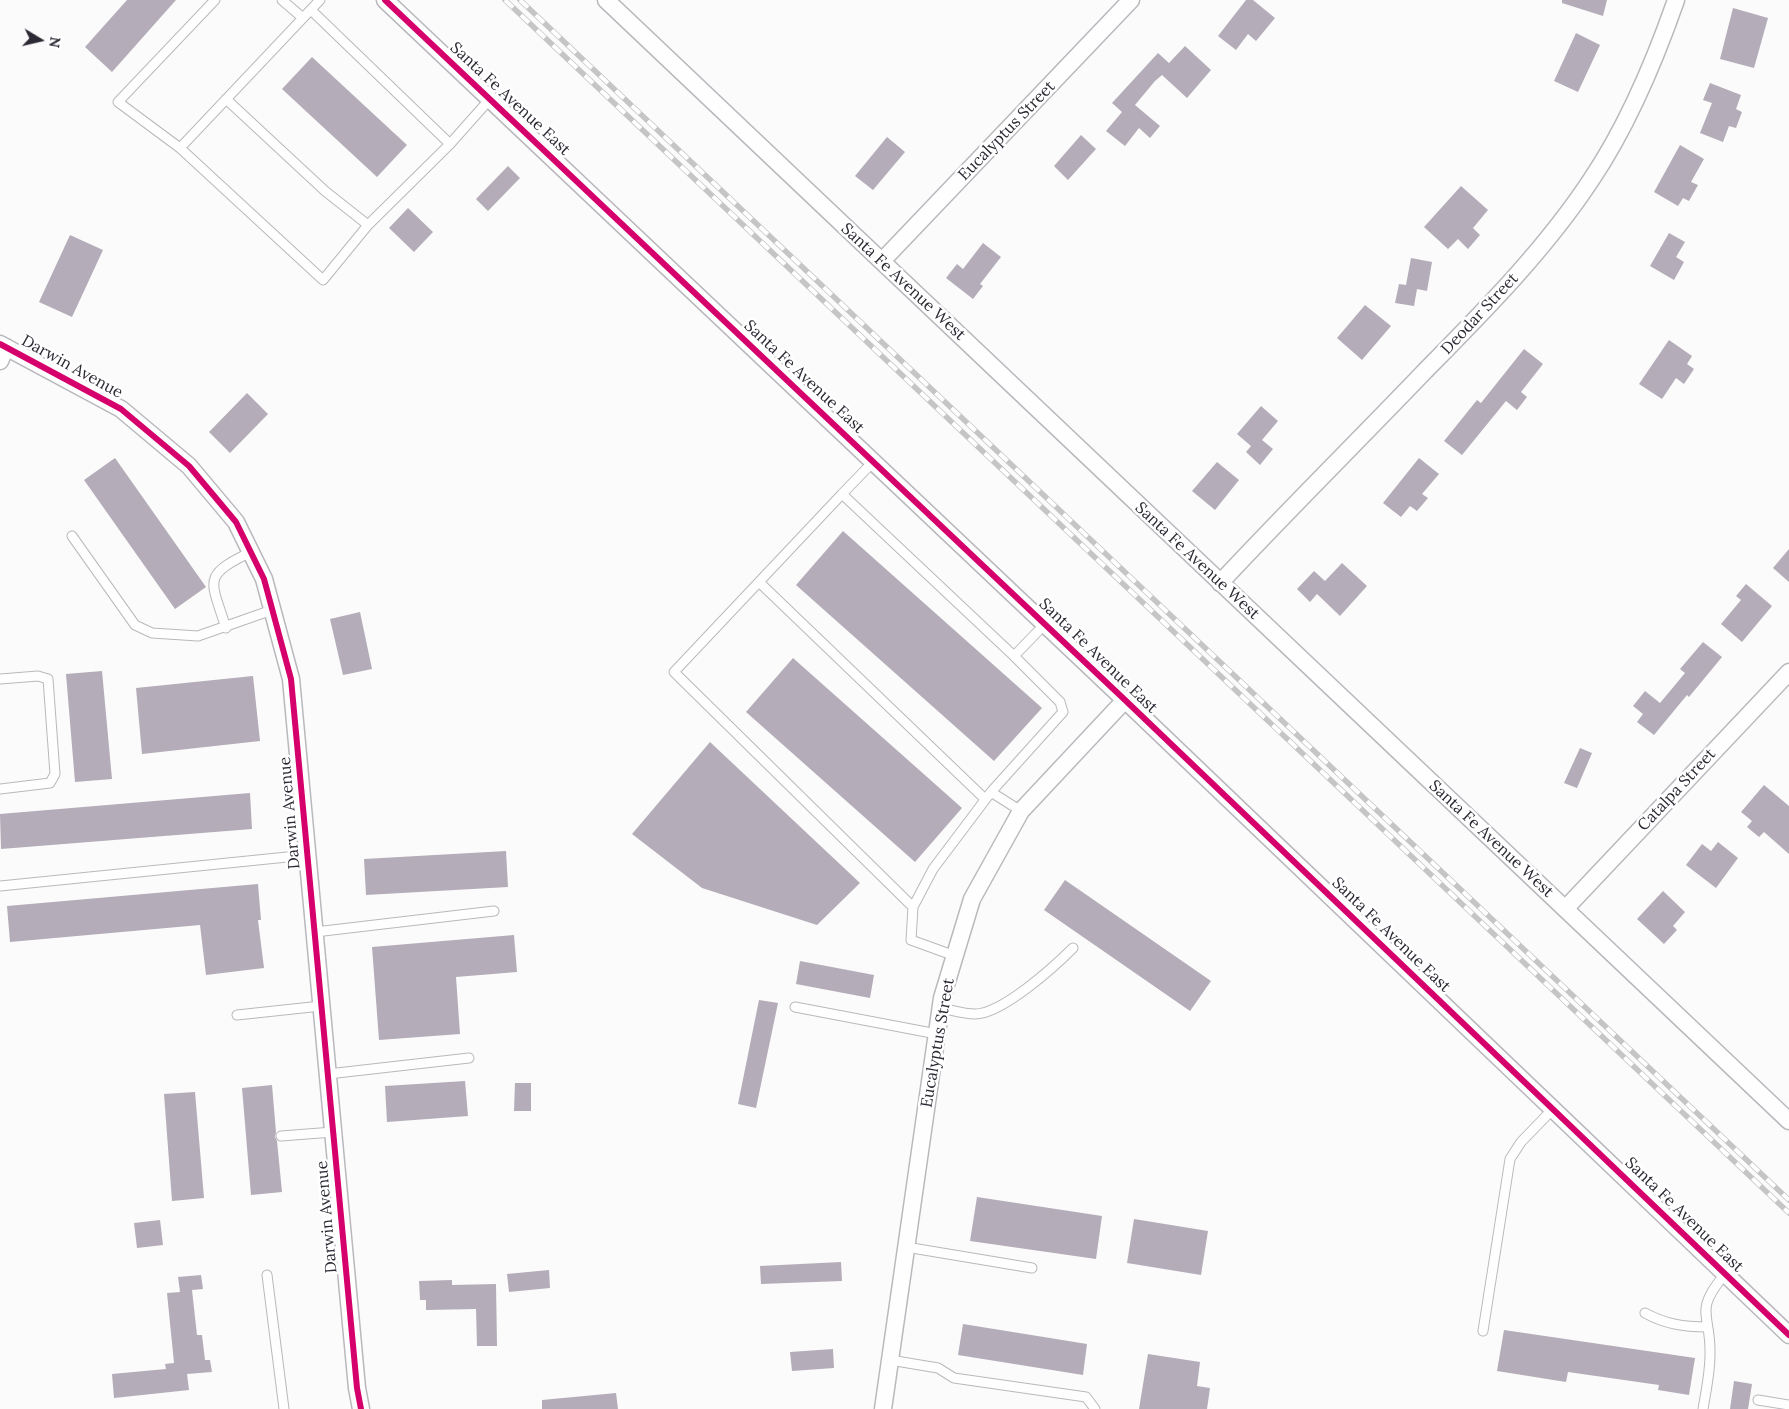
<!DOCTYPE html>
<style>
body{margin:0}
#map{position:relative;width:1789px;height:1409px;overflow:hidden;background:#fbfbfb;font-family:Lora,serif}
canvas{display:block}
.north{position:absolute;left:15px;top:15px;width:50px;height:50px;-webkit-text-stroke:4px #fff;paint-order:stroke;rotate:99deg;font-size:14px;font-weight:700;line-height:20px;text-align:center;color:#2d2934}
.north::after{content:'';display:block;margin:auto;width:18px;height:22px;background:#2d2934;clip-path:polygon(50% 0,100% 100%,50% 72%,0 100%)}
</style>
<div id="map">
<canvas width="1789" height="1409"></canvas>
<div class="north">N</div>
</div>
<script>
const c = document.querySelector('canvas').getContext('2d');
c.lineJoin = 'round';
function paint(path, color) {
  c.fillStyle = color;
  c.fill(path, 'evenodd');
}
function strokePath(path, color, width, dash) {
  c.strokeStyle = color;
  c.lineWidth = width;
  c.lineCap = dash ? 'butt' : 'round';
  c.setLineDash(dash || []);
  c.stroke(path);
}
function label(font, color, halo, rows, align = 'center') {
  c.font = font + ' Lora,serif';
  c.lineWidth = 5;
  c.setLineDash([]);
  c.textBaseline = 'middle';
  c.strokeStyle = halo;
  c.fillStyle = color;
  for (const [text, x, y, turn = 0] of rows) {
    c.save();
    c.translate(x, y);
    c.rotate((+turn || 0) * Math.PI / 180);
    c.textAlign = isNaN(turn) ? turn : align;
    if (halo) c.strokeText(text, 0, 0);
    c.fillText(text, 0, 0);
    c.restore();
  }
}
paint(new Path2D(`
 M127 0H176L112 72 85 47Z
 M1246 0H1253L1275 18 1256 41 1248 34 1236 50 1218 36Z
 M1562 0H1607L1603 16 1562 3Z
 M1733 8 1768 18 1754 68 1720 59Z
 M1576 33 1600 45 1578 92 1554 81Z
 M1185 46 1211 70 1187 98 1162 75 1155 81 1135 105 1160 126 1150 138 1139 128 1125 146 1106 131 1122 112 1112 103 1158 53 1169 63Z
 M312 57 407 145 377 177 282 89Z
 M1710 83 1741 95 1736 109 1742 112 1736 128 1729 126 1723 142 1700 133 1712 103 1703 100Z
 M1081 135 1096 149 1068 180 1054 166Z
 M887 137 905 152 873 190 855 176Z
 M1680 145 1704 159 1691 182 1698 185 1689 201 1683 198 1678 206 1654 192Z
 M508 166 520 178 488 211 476 199Z
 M1461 186 1488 210 1473 228 1480 235 1468 249 1458 239 1448 249 1424 227Z
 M408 208 433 232 414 252 389 228Z
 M1669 233 1685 242 1676 257 1684 262 1674 280 1650 266Z
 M70 235 103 250 72 317 39 302Z
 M983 243 1001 257 980 284 983 286 973 299 946 278 957 264 963 269Z
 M1411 258 1432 262 1427 291 1417 289 1414 306 1395 303 1399 284 1406 285Z
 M1365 305 1391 326 1362 360 1337 338Z
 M1669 340 1692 356 1687 364 1694 369 1684 384 1676 378 1662 399 1639 384Z
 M1524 349 1543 364 1521 392 1527 397 1517 410 1506 401 1462 455 1444 441 1477 400 1481 403Z
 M247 393 268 414 230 453 209 432Z
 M1261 406 1278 421 1262 440 1273 449 1260 465 1246 452 1251 446 1237 434Z
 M115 458 206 587 175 609 84 480Z
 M1419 458 1439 474 1422 494 1428 498 1417 511 1410 506 1401 517 1383 503Z
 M1217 462 1239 480 1215 510 1192 491Z
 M843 531 1042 708 994 761 796 585Z
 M1789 549V582L1773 568Z
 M1342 563 1367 586 1340 616 1317 594 1310 602 1297 589 1314 571 1325 581Z
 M1746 584 1772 606 1742 642 1721 624 1741 600 1736 596Z
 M360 612 372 669 343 675 330 619Z
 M1703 642 1722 657 1689 697 1687 695 1654 735 1637 722 1643 714 1633 706 1645 691 1660 703 1685 673 1680 669Z
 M793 658 962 808 915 862 746 712Z
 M102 671 112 779 75 782 66 674Z
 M253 676 260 741 142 754 136 688Z
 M710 742 860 883 817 925 702 888 632 834Z
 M1580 748 1592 753 1577 788 1564 783Z
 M1764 785 1789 806V854L1764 832 1759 837 1747 827 1752 821 1741 812Z
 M250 793 252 829 1 849 0 814Z
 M1718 842 1738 858 1716 888 1686 865 1702 844 1711 851Z
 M506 851 508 887 366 895 364 859Z
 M1065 880 1211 981 1190 1011 1044 910Z
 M258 884 261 920H258L264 968 206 975 200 925 10 942 7 906Z
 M1663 891 1685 912 1673 926 1677 930 1664 944 1637 919Z
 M514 935 517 972 456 977 460 1034 379 1040 372 947Z
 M800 961 874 975 870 998 796 984Z
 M759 1000 778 1003 756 1108 738 1104Z
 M465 1081 468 1116 387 1122 385 1086Z
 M515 1083H531V1111H514Z
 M272 1085 276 1132 275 1137 277 1141 282 1192 251 1195 242 1088Z
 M195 1092 204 1198 172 1201 164 1094Z
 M977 1197 1102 1216 1096 1259 970 1241Z
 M1134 1219 1208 1231 1201 1275 1127 1263Z
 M160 1220 163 1245 137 1248 134 1223Z
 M841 1262 842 1281 761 1284 760 1266Z
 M549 1270 550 1288 509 1292 507 1274Z
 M201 1275 203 1289 192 1290 197 1335H202L205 1360H210L212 1372 187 1374 189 1390 114 1398 112 1374 166 1369 165 1364 174 1363 167 1293 180 1292 178 1277Z
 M452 1280V1285L496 1284 497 1346H477L476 1309 426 1310V1300H420L419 1281Z
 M963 1324 1087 1344 1083 1375 958 1355Z
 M1504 1330 1695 1358 1689 1395 1658 1390 1659 1385 1568 1372 1566 1382 1497 1371Z
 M833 1349 834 1368 792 1371 790 1352Z
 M1148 1354 1200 1362 1197 1386 1210 1388 1207 1409H1139Z
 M1734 1381 1752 1384 1748 1409H1730Z
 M616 1393 618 1409H542V1400Z`), '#b4acb8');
const service = new Path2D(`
 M215 0 118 102 180 148 320 0
 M282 0 303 18
 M311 10 450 144 490 99
 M226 99 325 191 368 225 450 144
 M180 148 323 280 368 225
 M873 462 842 494 1014 656 1045 624
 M842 494 674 672 913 907
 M72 536 135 625 152 633 198 636 272 610
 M759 582 985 799
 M226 628C211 580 201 576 251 552
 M0 679 38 676 48 679 55 774 50 783 0 789
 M991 792 1063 712 1060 702 1014 656
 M0 886 307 855
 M315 932 494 911
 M955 956 911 940 913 907 933 869 991 792 1021 811
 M795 1007 937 1034
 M941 1008C952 1010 964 1014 975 1014 1002 1014 1054 967 1073 948
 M237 1015 321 1006
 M328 1074 469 1058
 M281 1136 333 1132
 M906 1247 1032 1268
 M267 1275 284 1409
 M1645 1313C1665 1324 1684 1327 1707 1327
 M1483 1331 1510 1159 1521 1142 1553 1109
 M890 1360 938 1368 954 1378 1086 1397 1095 1409
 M1758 1400 1789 1405
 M1703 1409C1706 1391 1710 1373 1710 1354 1711 1313 1693 1312 1725 1274`);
const minor = new Path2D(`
 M385 0 1125 700 1789 1335
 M606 0 1789 1121
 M882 261 1131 0
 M0 344 121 409 189 466 236 522 264 579 291 679 357 1388 361 1409
 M0 361 6 347
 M1220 583C1287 511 1357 442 1425 371 1484 311 1544 251 1591 180 1628 125 1654 63 1676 0
 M1565 909 1789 672
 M883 1409 942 998 972 899 1021 811 1125 700`);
strokePath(service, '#bab8bd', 11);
strokePath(minor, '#bab8bd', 19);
strokePath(service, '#fefefe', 9);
strokePath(minor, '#fefefe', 16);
const rail = new Path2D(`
 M505 0 1789 1213
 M520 0 1789 1200`);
strokePath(rail, '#c5c5c6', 5.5);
strokePath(rail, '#fff', 4, [11]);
strokePath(new Path2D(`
 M385 0 1125 700 1789 1335
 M0 344 121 409 189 466 236 522 264 579 291 679 357 1388 361 1409`), '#d6006c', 6);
label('16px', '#2d2934', '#fff', [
 ["Santa Fe Avenue East",510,99,43],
 ["Eucalyptus Street",1007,131,-46],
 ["Santa Fe Avenue West",903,282,43],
 ["Deodar Street",1480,314,-47],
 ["Darwin Avenue",72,367,29],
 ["Santa Fe Avenue East",804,377,43],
 ["Santa Fe Avenue West",1197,561,43],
 ["Santa Fe Avenue East",1098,656,44],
 ["Catalpa Street",1677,790,-47],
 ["Darwin Avenue",290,813,-95],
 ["Santa Fe Avenue West",1491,839,43],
 ["Santa Fe Avenue East",1391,935,44],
 ["Eucalyptus Street",938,1043,-80],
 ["Santa Fe Avenue East",1684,1215,44],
 ["Darwin Avenue",327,1217,-95]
]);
</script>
